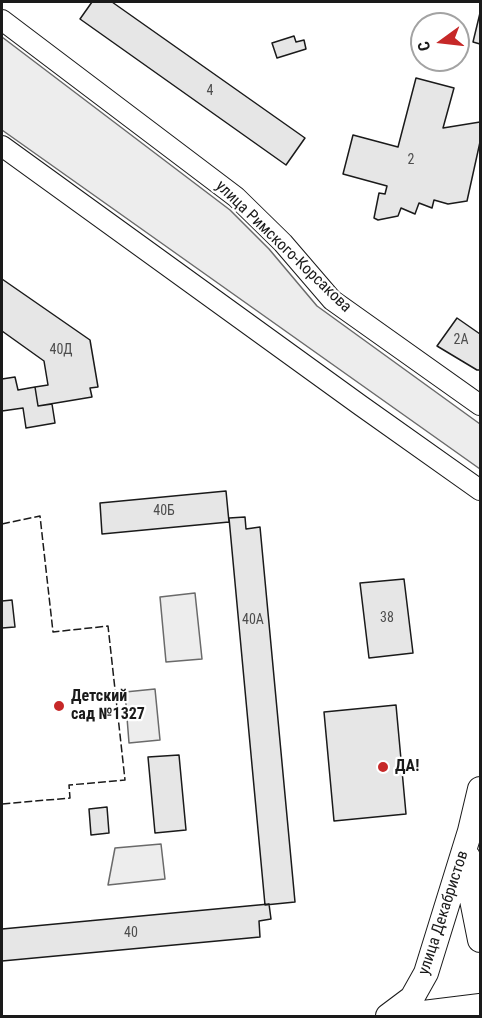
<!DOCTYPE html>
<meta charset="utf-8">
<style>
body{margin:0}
#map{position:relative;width:482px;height:1018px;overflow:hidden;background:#fff;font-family:"Roboto Condensed",sans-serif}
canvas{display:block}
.frame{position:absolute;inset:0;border:3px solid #1a1a1a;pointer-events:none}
.north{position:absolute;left:410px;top:12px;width:60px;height:60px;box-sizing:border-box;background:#fff;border:2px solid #a3a3a3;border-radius:50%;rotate:255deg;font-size:16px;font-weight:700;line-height:24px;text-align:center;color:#1a1a1a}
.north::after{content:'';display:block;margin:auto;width:21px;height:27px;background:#c62828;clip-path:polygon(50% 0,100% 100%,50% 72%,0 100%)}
</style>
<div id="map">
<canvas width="482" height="1018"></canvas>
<div class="frame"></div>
<div class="north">С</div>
</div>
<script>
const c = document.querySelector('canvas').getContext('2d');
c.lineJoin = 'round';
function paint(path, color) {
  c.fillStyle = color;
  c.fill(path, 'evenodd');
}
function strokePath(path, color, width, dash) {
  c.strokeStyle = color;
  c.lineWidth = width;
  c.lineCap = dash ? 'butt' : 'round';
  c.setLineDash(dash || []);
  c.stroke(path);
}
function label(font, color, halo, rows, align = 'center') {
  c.font = font + ' "Roboto Condensed",sans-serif';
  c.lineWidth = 4.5;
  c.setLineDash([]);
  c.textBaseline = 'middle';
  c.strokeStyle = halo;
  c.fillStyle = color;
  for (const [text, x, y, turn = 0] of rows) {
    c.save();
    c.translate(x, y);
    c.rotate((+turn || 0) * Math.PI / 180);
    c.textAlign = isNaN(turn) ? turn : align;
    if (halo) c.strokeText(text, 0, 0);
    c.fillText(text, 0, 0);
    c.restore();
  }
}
const green = new Path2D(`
 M2 37 230 210 269 249 317 306 480 424V469L2 130Z
 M195 593 202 659 166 662 160 597Z
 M155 689 160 740 129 743 125 692Z
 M161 844 165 879 108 885 115 848Z`);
paint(green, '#ededed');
strokePath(green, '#6a6a6a', 1.5);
const building = new Path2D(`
 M92 2H112L305 138 286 165 80 19Z
 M480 13V44L473 42Z
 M294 36 296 42 304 40 306 49 277 58 272 43Z
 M416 78 454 88 443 128 480 122V142L467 201 448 204 434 200 432 208 419 203 415 214 401 208 398 216 378 220 374 218 379 193 385 194 387 186 343 174 353 135 398 147Z
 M2 279 90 340 98 387 90 388 92 397 38 406 35 387 48 385 44 361 2 331Z
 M457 318 480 334V370H477L437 346Z
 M15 377 18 390 35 387 38 406 52 404 55 423 26 428 23 408 2 411V379Z
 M226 491 229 522 102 534 100 503Z
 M245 517 246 529 260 527 295 902 265 905 229 518Z
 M404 579 413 653 369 658 360 583Z
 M12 600 15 627 2 628V601Z
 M396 705 406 814 334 821 324 712Z
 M179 755 186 830 155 833 148 757Z
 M107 807 109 833 91 835 89 809Z
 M269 904 271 919 259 921 260 937 2 961V929Z`);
paint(building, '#e6e6e6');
strokePath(building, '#1a1a1a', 1.5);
const minor = new Path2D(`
 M2 20 236 197 283 243 332 300 480 405
 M2 146 360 405 480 490`);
const major = new Path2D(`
 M468 857V880L480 940
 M388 1016 412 998 426 973 470 831 480 789
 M399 1016 480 1006`);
strokePath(minor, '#1a1a1a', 22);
strokePath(major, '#1a1a1a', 26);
strokePath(minor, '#fff', 20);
strokePath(major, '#fff', 24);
strokePath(new Path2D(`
 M2 524 40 516 53 632 108 626 125 780 69 785 70 798 2 804`), '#1a1a1a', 1.5, [8, 3]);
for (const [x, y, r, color] of [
 [59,706,6,"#c62828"],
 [383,767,6,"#c62828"]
]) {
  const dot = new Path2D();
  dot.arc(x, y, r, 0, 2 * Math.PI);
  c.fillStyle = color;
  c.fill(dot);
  strokePath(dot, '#fff', 2);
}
label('14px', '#4d4d4d', null, [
 ["4",210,91],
 ["2",411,160],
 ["2А",461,340],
 ["40Д",61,350],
 ["40Б",164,511],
 ["38",387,618],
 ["40А",253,620],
 ["40",131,933]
]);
label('16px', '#1a1a1a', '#fff', [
 ["улица Римского-Корсакова",283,247,44],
 ["улица Декабристов",444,913,-72]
]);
label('bold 16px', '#1a1a1a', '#fff', [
 ["Детский",71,697],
 ["сад №1327",71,715],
 ["ДА!",395,767]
], 'left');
</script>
